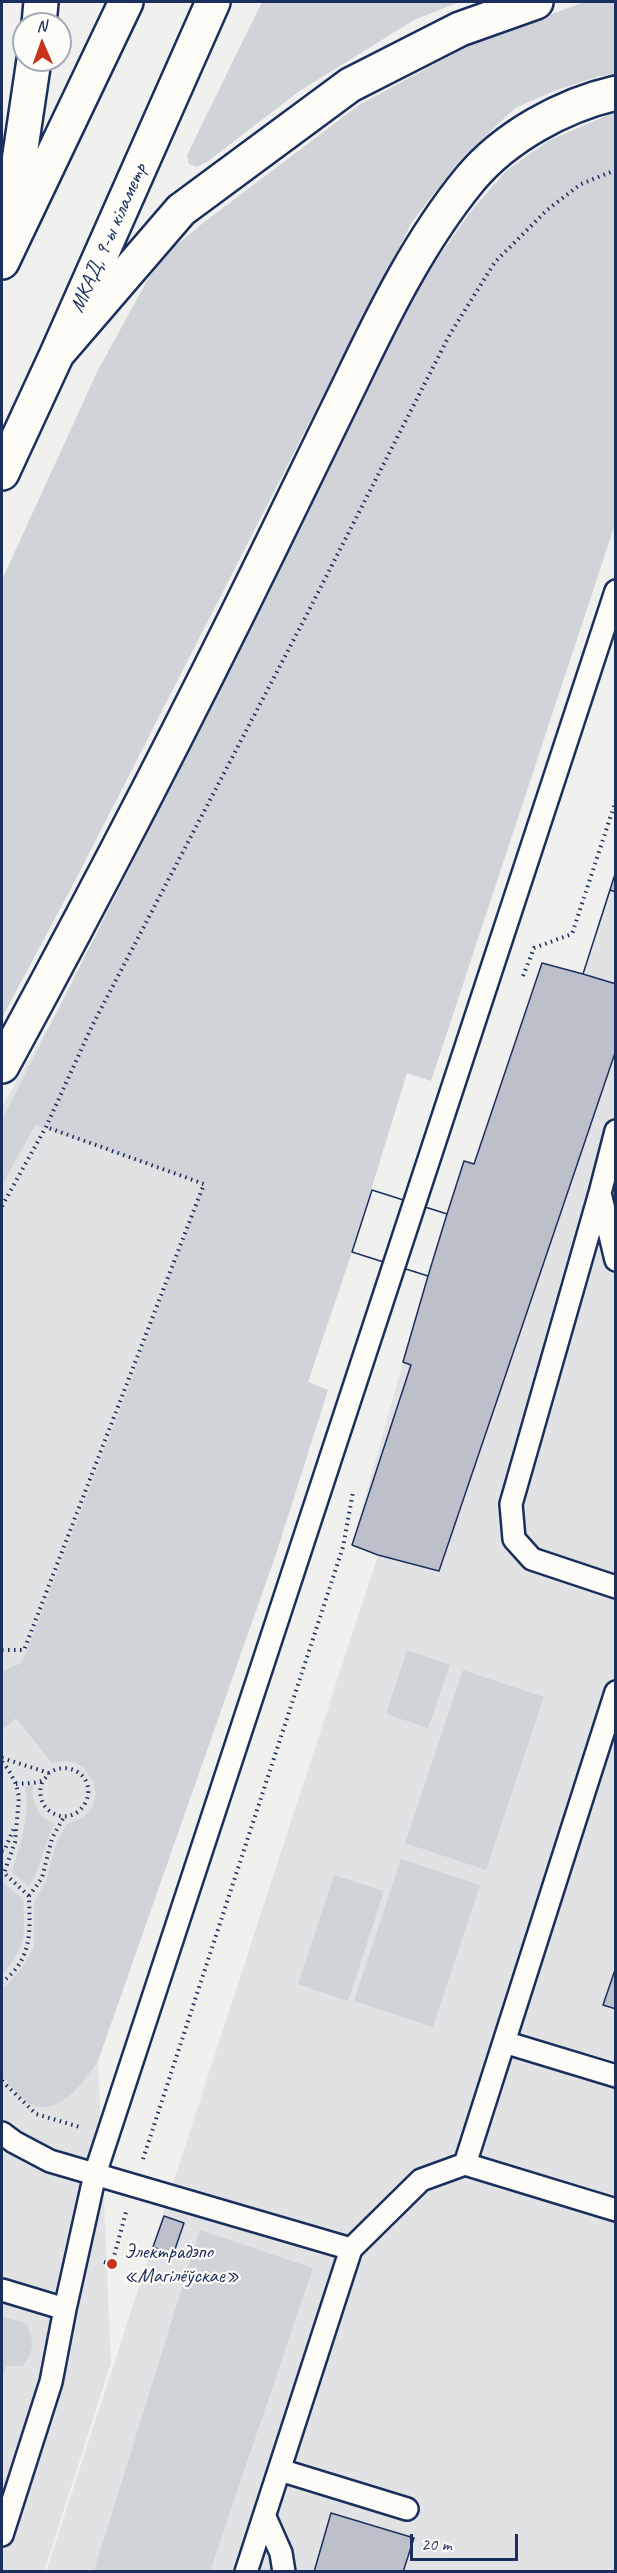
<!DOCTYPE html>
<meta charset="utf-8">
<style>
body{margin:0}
#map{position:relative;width:617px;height:2573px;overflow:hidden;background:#f0f0ee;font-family:Caveat,sans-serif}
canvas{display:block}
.frame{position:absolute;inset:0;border:3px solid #1b2f5e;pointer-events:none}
.north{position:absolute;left:12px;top:12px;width:60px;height:60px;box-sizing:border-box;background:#fdfcf7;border:2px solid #a3aaba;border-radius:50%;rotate:358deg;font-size:16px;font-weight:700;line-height:24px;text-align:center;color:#1b2f5e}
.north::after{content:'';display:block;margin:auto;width:21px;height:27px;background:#c8321e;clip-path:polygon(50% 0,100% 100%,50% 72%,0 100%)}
.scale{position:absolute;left:410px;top:2534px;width:108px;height:27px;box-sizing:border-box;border:3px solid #1b2f5e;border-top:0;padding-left:8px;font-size:18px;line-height:21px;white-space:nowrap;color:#1b2f5e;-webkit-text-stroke:4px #fdfcf7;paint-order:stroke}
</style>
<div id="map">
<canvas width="617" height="2573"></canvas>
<div class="frame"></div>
<div class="north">N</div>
<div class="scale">20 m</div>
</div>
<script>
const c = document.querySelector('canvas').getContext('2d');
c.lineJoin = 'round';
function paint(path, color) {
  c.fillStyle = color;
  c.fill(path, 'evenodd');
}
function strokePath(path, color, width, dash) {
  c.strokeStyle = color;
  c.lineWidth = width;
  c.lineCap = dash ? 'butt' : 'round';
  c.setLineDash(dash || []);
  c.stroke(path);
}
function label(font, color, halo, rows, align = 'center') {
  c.font = font + ' Caveat,sans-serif';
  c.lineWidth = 4.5;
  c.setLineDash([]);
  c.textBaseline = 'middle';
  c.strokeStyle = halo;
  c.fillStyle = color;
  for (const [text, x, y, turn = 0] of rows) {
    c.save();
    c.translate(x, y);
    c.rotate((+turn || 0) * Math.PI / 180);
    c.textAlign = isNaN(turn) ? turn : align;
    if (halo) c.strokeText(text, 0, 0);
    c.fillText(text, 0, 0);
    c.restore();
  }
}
paint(new Path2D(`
 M615 871V2571L46 2572 378 1555 352 1545 403 1362 464 1161 474 1164 542 963 583 974Z
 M95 947 394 1072 290 1381 316 1401 98 2061 111 2363 44 2571 2 2572V1106Z`), '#e0e2e3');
paint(new Path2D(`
 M262 2H459L414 20 298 92 207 162 197 167 189 164 187 155Z
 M584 2H615V75L600 76 554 91 515 108 461 159 412 222 77 877 2 1018V580L97 372 149 277 173 248 203 223 359 105 468 46Z
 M615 112V524L431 1081 407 1073 352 1252 308 1382 328 1390 276 1554 98 2061C84 2081 61 2116 32 2105 21 2101 9 2083 2 2075V1988L7 1985 21 1969 34 1948V1902L46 1881 57 1841 67 1824 84 1817 92 1808 96 1795 94 1783 84 1768 76 1763 65 1761 52 1763 16 1718 2 1730V1671L22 1663 125 1397 203 1184 35 1125 2 1185V1120L264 603 416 289 471 211 506 171 548 141Z
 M407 1650 450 1665 428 1728 386 1714Z
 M463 1670 544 1697 486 1870 405 1843Z
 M33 1785C31 1801 38 1818 55 1823 43 1844 42 1867 29 1887L12 1872C20 1844 31 1815 25 1787Z
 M401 1859 480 1885 433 2027 354 2001Z
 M334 1875 384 1891 348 2001 298 1984Z
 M2 1882 23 1899C25 1936 27 1945 2 1975Z
 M200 2230 313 2268 210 2571H94Z
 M2 2316 27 2324C34 2342 35 2351 22 2366H6L2 2381Z`), '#d0d3d8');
const building = new Path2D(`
 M616 871V1050L439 1571 378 1555 352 1545 411 1365 403 1362 428 1276 352 1252 372 1190 447 1214 464 1161 474 1164 542 963 583 974Z
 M610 890 616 892V984L583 974Z
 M372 1190 447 1214 428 1276 352 1252Z
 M616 1967V2009L603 2005Z
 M164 2216 184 2223 173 2255 153 2247Z
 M331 2513 414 2538 403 2572H314Z`);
paint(building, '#bbc0ca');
strokePath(building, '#1b2f5e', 1.5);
const service = new Path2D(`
 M616 1131 600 1193 616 1260
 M600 1193 511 1504 514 1539 532 1559 616 1587
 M504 2042 616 2076
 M2 2133 14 2142 50 2161 351 2249
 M465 2164 616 1692
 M2 2290 65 2309 95 2174 616 591
 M280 2470 407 2509
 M265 2517 281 2553 284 2572
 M2 2535 51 2382 65 2309
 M246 2572 351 2249 421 2180 465 2164 616 2210`);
const minor = new Path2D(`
 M2 1066C94 897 183 726 268 552 296 495 323 439 351 382 385 311 420 240 470 179 505 137 563 105 616 93`);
const trunk = new Path2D(`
 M39 24 41 2
 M10 222 34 60
 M2 262 126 2
 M57 354 181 210 350 85 460 29 536 2
 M2 473 57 354 213 2`);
strokePath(service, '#1b2f5e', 26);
strokePath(minor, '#1b2f5e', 38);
strokePath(trunk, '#1b2f5e', 38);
strokePath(new Path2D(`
 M523 976 534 948 572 934 616 800
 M2 1206 46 1127 92 1026 305 618 450 334 495 262 547 210 581 184 616 170
 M2 1650H24L204 1184 46 1127
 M2 1758 49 1773
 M2 1762 8 1769 16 1784 19 1797 15 1842 4 1873 29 1896C30 1931 33 1959 2 1982
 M16 1784C23 1783 37 1784 43 1780 46 1778 47 1775 49 1773 57 1767 68 1767 76 1771 104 1787 79 1830 51 1812 40 1805 38 1791 43 1780
 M2 1851H4L14 1828
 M29 1896 42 1878 52 1838 64 1817
 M2 2081 36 2114 80 2127
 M143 2159 343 1547 353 1492
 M104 2262 112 2264 126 2212`), '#1b2f5e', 4, [1.5, 4.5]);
strokePath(service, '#fdfcf7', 21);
strokePath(minor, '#fdfcf7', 33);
strokePath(trunk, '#fdfcf7', 33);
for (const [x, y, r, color] of [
 [112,2264,6,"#c8321e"]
]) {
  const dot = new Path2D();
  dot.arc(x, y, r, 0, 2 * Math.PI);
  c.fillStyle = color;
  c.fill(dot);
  strokePath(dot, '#fdfcf7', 2);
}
label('21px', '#1b2f5e', '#fdfcf7', [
 ["МКАД, 9-ы кіламетр",109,238,-66]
]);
label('21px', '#1b2f5e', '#fdfcf7', [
 ["Электрадэпо",124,2252],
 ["«Магілёўскае»",124,2276]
], 'left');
</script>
